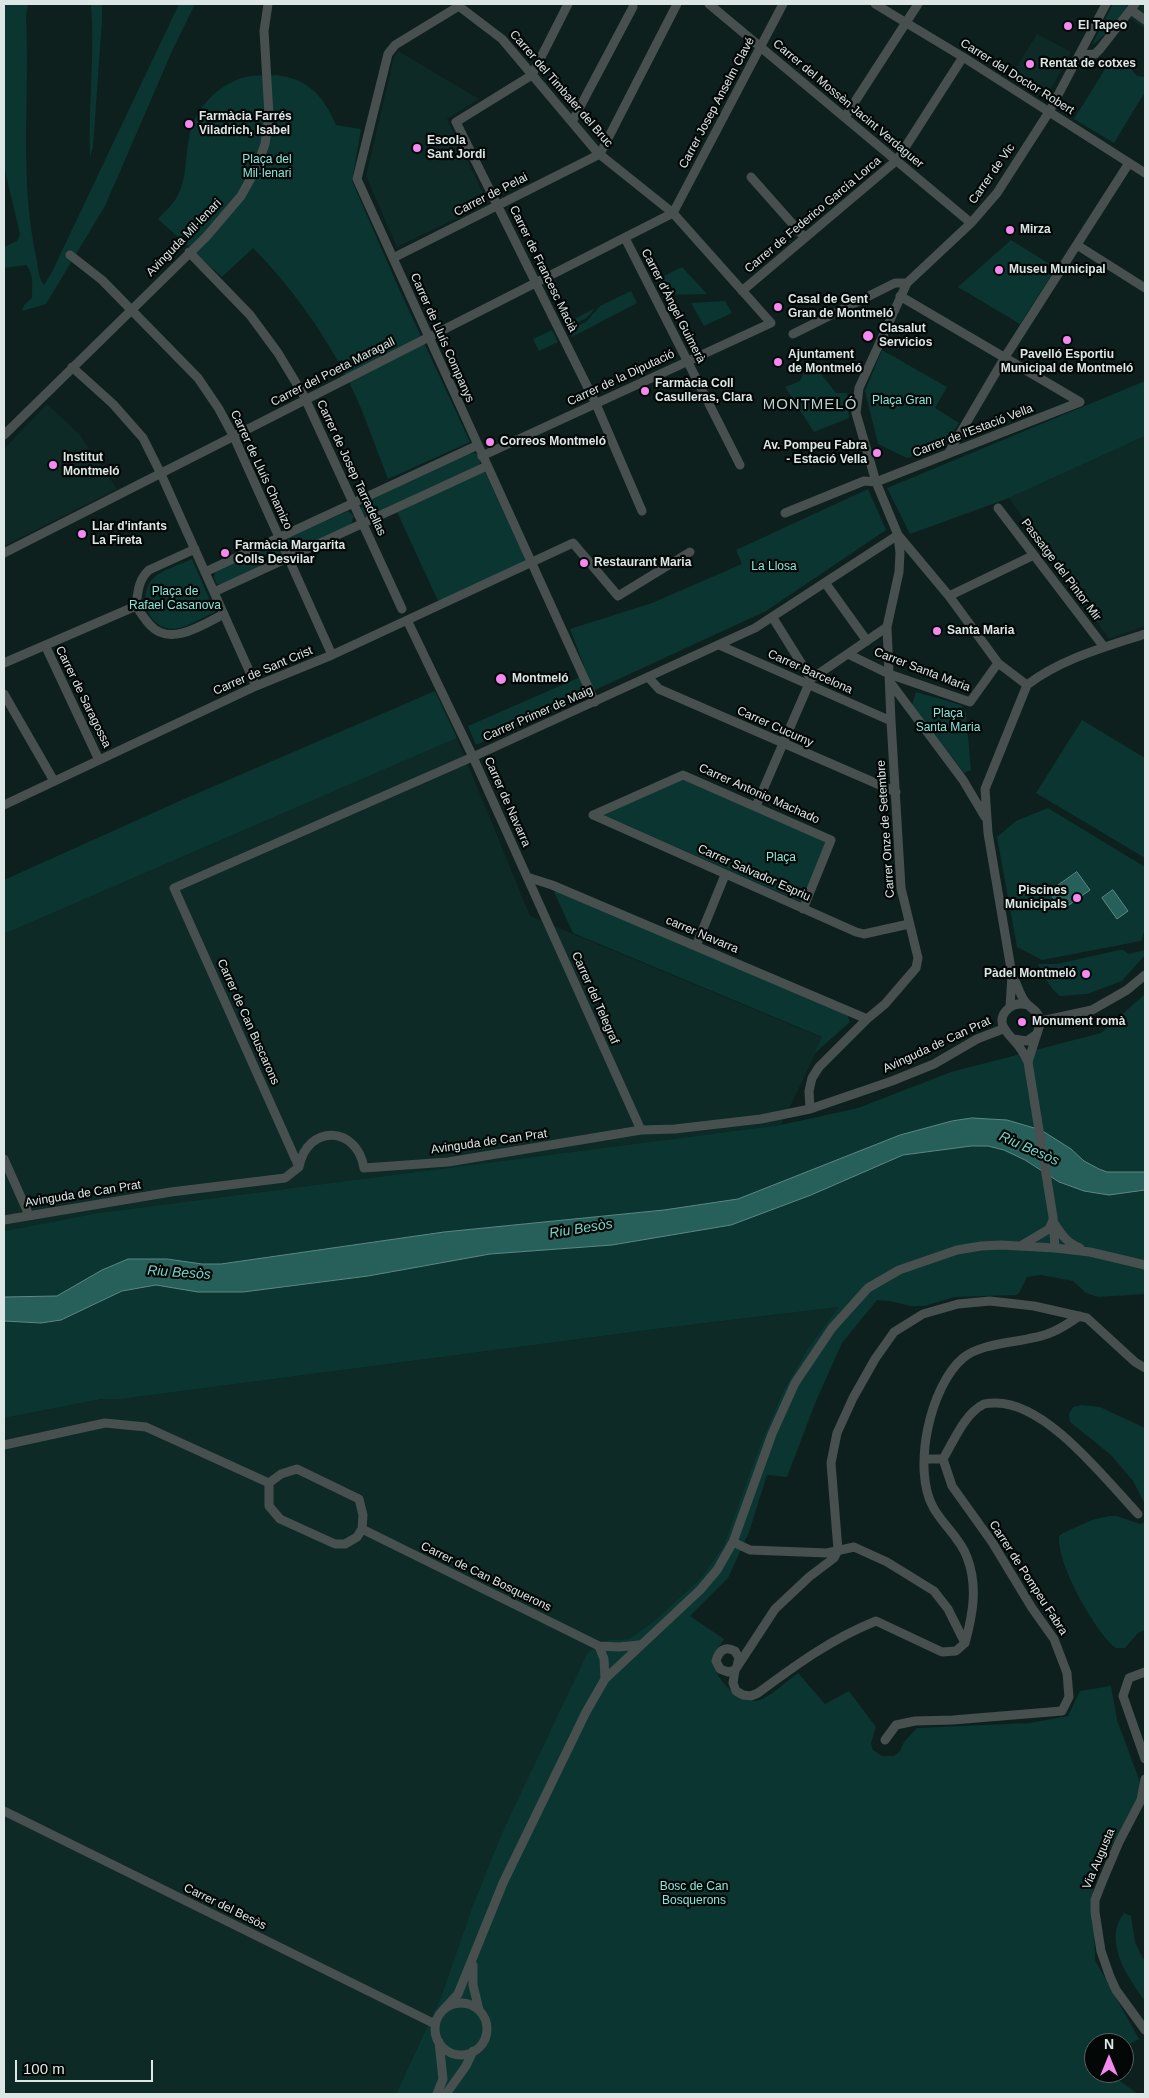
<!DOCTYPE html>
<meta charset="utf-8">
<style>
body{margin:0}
#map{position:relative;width:1149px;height:2098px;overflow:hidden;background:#0d201e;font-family:Helvetica,sans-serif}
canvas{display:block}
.frame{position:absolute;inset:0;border:5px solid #dbe6e5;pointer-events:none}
.north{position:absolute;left:1084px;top:2033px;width:50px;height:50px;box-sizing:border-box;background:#030807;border:1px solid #596160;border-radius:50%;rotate:0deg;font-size:14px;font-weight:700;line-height:20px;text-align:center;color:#dbe6e5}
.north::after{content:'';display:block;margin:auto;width:18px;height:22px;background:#f589ef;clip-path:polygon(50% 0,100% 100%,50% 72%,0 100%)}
.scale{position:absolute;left:15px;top:2060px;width:138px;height:22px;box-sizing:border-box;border:2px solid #dbe6e5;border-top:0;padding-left:6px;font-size:15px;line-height:18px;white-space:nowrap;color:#dbe6e5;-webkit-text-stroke:4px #030807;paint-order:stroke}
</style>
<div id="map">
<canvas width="1149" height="2098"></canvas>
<div class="frame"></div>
<div class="north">N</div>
<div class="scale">100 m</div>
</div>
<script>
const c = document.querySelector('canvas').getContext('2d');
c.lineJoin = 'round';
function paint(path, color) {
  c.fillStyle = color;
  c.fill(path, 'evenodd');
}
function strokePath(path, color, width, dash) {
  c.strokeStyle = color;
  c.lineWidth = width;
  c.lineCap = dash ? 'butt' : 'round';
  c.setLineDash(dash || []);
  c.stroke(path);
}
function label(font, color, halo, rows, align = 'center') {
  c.font = font + ' Helvetica,sans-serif';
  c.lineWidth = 4.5;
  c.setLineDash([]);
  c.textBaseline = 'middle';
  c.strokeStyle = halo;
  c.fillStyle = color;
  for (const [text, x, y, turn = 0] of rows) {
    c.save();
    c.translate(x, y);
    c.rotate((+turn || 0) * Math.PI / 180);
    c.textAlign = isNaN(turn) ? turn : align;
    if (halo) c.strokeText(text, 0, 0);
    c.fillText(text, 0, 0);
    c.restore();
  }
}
paint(new Path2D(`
 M1128 4H1145V29L1122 13Z
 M1037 34 1071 52 1045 100 1023 86 1025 81 1016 68Z
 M398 51 479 99 447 119 488 203 397 247 366 176 394 57Z
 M47 404 79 434 117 489 4 546V449Z
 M1145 436V626L1109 639 1009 498Z
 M457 738 530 916 823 1038 781 1125 98 1213 4 1231V934Z
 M840 1307 807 1350 784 1388 759 1448 723 1547 700 1579 653 1622 629 1639 608 1640 534 1770 501 1835 473 1905 441 1997 396 2094H4V1418L102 1399H121L656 1329Z`), '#0d2a27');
paint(new Path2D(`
 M4 4H28L26 17C30 98 19 177 36 256 38 266 38 278 44 285L52 272 179 4H195L173 49 105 206 46 304 22 311 24 305 32 298C32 287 34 273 26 265L4 268V247L17 241 20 234 4 167Z
 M91 4H102V20L93 147 90 157C88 106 95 55 91 4Z
 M1113 4H1128C1117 20 1108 34 1092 45Z
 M1125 62 1137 76 1145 77V92L1114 143 1074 119 1105 69 1117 63Z
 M277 75C309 79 324 97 336 125L361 129 352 181 400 291 470 442 388 479C374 443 361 403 343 370 317 323 290 286 253 248L222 277 158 219C164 212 174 204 178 195 187 177 185 158 189 138 194 111 213 89 239 79 251 74 265 76 277 75Z
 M1011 240 1056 268 1020 324 958 287Z
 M682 267 707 294 666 295 658 279Z
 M631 291 637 303 572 337 567 327H575L586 322 600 306Z
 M725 301 732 313 704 326 691 303Z
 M595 308C588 319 578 324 565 324Z
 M552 330 558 342 539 351 533 339Z
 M882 350 947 387 935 408 959 423 945 444 907 458 878 444 865 391Z
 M814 365 836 393H847L849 418 814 432 785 387 800 381 804 372Z
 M1145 381V436L1009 498 910 534 887 488Z
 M475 453 478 454 481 460 478 468 368 518 362 515 360 509 365 502 469 454Z
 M484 470 527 563 439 603 397 512Z
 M868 489 886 530 766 611 476 745 468 726 587 674 570 629 652 603 742 564 736 550Z
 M348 511 354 516 350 527 293 551 288 547V540L290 537Z
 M272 545 276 546 281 550V556L278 560 220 585 216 583 214 577 216 570Z
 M192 559 215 612C203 617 191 625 179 628 152 634 136 601 151 581 159 570 180 565 192 559Z
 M435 691 457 738 4 934V880L184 799Z
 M916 692 961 705 966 713 971 770 964 773 912 705Z
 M1082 720 1145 758V858L1036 793Z
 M683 779 826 842 801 902 604 815Z
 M1048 808 1145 867V929L1141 941 1042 960 1017 947 997 837 1016 821Z
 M554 892H558L847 1015 850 1022 815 1053 822 1037 573 933Z
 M1119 950H1123L1129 954 1144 950 1145 955 1122 981 1087 994 1060 996C1049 987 1044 976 1038 964H1057Z
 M1145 994V1172H1107L1099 1169 1084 1161 1071 1149 1041 1130 1007 1120 972 1118 952 1121 900 1135 738 1199 664 1210 444 1232 221 1264H202L167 1259H128L102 1270 57 1296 4 1297V1231L98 1213 781 1125 858 1108 951 1072 1101 1033Z
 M971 1146C979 1146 987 1145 994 1147 1021 1152 1041 1175 1065 1185 1092 1196 1118 1194 1145 1190V1294L1098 1297 1086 1293 1073 1281 1041 1275 1027 1277 1019 1293 1016 1295 955 1297 924 1306H911L889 1301 877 1300 842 1343 816 1401 787 1477 767 1475 749 1532 728 1578 690 1616 724 1639C721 1645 714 1653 713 1659 713 1677 740 1707 760 1700 771 1696 788 1680 798 1673L825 1704 849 1691 876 1727 871 1743 873 1750 882 1756H894L900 1751 904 1742 917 1728 1029 1723 1068 1716 1080 1691 1111 1686 1117 1720 1143 1790 1093 1879 1095 1960 1139 2039 1124 2047V2043H1094V2073H1109L1138 2094H396L441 1997 473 1905 501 1835 588 1652 608 1640 629 1639 653 1622 700 1579 723 1547 759 1448 784 1389 807 1350 839 1307 656 1329 121 1399H102L4 1418V1321L51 1322 61 1320 122 1291 156 1285 198 1292H243L368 1276 490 1254 612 1245 731 1225 811 1195 903 1155Z
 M1082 1405 1100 1407 1145 1428V1504L1133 1481 1111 1455 1070 1422 1069 1414 1073 1407Z
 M1109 1516H1117L1140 1524 1145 1522V1630L1138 1633 1125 1648H1116L1112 1645C1092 1625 1057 1564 1059 1536L1063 1533 1092 1520Z
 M1124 1913 1131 1916 1135 1942 1143 1959H1145V2001C1128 1978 1102 1941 1124 1913Z`), '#0b3531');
const water = new Path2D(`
 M1077 872 1090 890 1062 910 1049 892Z
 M1113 890 1128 911 1117 919 1102 898Z
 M972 1118 1007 1120 1041 1130 1071 1149 1084 1161 1099 1169 1107 1172H1145V1190L1109 1195 1084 1191 1059 1182 1025 1160 1004 1150 988 1146H971L903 1155 811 1195 731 1225 612 1245 490 1254 368 1276 243 1292H198L156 1285 122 1291 61 1320 41 1323 4 1321V1297L57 1296 102 1270 128 1259H167L202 1264H221L444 1232 664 1210 738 1199 900 1135 952 1121Z`);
paint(water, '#27605a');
strokePath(water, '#5d8884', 1);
strokePath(new Path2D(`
 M456 4 502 39 598 153 673 213 771 323 482 456
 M568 4 532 75 456 122 596 404 642 511
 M709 4 971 223
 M875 4 963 57 1145 173
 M459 6 395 45 388 54 357 179 595 702
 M1131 10 1145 20
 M1079 55 1095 54 1100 49 1135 4
 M845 117 918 4
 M572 122 633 7
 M751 177 805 238
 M673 213 783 4
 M625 238 740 465
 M1077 245 1145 288
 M189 252 250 315 278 353 304 396 402 609
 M70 255 102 280 198 378 219 409 234 437 332 655
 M393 258 600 154 677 4
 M742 291 897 160 963 57
 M900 296 1080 402
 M793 334 895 283H907
 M72 367 113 404 143 438 161 474 256 686
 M4 435 206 237 241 196 256 169 265 144 269 115 264 31 268 4
 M948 454 1005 357 1129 163
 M998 508 1104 647
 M785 513 864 481 876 482 1080 402
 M898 535 949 596 998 663 1027 685
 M195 549 149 570C138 580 138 592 136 606 141 613 145 620 151 626 171 647 204 624 224 614
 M4 553 673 213
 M205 572 478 445
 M826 584 867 641
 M214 592 487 466
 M949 596 1034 555
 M773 618 811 679
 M407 620 473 757 641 1130
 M45 645 99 760
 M719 645 891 721
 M848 654 889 674 970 702 998 663
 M4 663 136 606
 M649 678 659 689 896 792
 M890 682 963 780 985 817
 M1027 685C1061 659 1105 647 1145 634
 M4 694 54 781
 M4 805 256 686 332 655 573 543 618 596 690 552
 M756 806 811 679 887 627
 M593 815 856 932 864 934 909 924
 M593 815 683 775 831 840 803 909
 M527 877 552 885 867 1019
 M696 946 725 875
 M1014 978C1018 987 1021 999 1028 1005 1034 1010 1038 1012 1041 1021L1028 1062
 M1028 1005C1021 1003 1015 1003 1009 1008 991 1023 1012 1036 1020 1048 1023 1052 1026 1057 1028 1062L1053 1217 1055 1248
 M1010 1007 1012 975 988 833 985 789 1027 685
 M1041 1021 1092 1010 1127 990 1145 975
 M1013 1039 1027 1041 1037 1034
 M810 1109 809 1091 812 1078 819 1067 867 1019 885 1004 916 968 918 958 901 888 891 721 887 627 899 572 900 553 898 535 876 482 856 413 859 388 907 283 971 223 997 193 1049 112 1106 4
 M4 1159 29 1215
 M299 1167 174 888 477 755 755 628 898 535
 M4 1220 171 1192 285 1178 299 1167C307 1124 357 1125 364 1168L448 1162 641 1130 675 1129 761 1119 810 1109 892 1081 934 1064 977 1039 1003 1029
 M1054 1223C1061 1234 1067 1243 1080 1248
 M1022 1245 1049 1229 1053 1220
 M4 1445 105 1423 146 1427 269 1483
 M925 1459H943C954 1441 964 1414 984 1404 988 1403 992 1403 996 1403 1047 1403 1105 1479 1138 1514
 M297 1469 359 1499 363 1515 362 1529 357 1537 345 1544H335L280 1519 269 1506V1483L281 1474Z
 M362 1529 599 1646 619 1647 639 1645
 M733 1542 750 1550 827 1553 854 1547 887 1562 934 1591 948 1609 965 1643
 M965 1643 956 1651 942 1652 876 1621C831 1639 796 1665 758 1693L751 1696 743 1695 736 1691 733 1683 735 1670 775 1609 809 1577 834 1558 838 1550 831 1463 837 1433 853 1398 875 1359 894 1332 923 1314 958 1304 990 1301 1034 1306 1087 1318 1135 1362 1145 1368
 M965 1643C973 1614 978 1586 967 1557 960 1538 942 1524 933 1507 912 1469 930 1386 963 1358 983 1341 1026 1343 1050 1333 1061 1329 1070 1322 1080 1316
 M599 1646 604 1659 605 1679
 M735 1670 728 1672 720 1669 716 1661C719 1650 725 1646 735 1651L739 1658 737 1666
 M1145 1672 1129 1678 1123 1696 1145 1759
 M885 1740 896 1725 915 1721 953 1720 1062 1711 1069 1697 1067 1673 1054 1639 1032 1608 992 1542 952 1486 943 1459
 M1145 1779 1141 1800 1119 1842 1102 1882 1095 1900V1912L1101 1951 1110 1977 1116 1990 1145 2030
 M4 1811 435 2024
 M473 1965V1985L479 2010
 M435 2029a26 26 0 1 1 52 0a26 26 0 1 1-52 0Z
 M443 2010 458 1994 503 1883 586 1712 605 1679 700 1590 717 1570 733 1542 772 1434 795 1383 832 1328 868 1288 899 1270 957 1250 981 1246 1001 1245 1055 1248 1090 1252 1145 1265
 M437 2094 443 2079 439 2042
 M446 2094 466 2066 473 2051`), '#47504e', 9);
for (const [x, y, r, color] of [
 [1068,26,5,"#f589ef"],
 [1030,64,5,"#f589ef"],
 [189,124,5,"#f589ef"],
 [417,148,5,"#f589ef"],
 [1010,230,5,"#f589ef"],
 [999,270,5,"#f589ef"],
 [778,307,5,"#f589ef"],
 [868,336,6,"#f589ef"],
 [1067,340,5,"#f589ef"],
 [778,362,5,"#f589ef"],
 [645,391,5,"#f589ef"],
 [490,442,5,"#f589ef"],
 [877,453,5,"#f589ef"],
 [53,465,5,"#f589ef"],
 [82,534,5,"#f589ef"],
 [225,553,5,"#f589ef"],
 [584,563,5,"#f589ef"],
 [937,631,5,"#f589ef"],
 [501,679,6,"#f589ef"],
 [1077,898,5,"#f589ef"],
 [1086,974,5,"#f589ef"],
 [1022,1022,5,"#f589ef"]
]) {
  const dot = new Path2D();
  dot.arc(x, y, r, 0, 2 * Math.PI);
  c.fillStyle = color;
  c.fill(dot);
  strokePath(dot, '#030807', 2);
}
label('bold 12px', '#dbe6e5', '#030807', [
 ["El Tapeo",1078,26],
 ["Rentat de cotxes",1040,64],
 ["Farmàcia Farrés",199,117],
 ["Viladrich, Isabel",199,131],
 ["Escola",427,141],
 ["Sant Jordi",427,155],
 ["Mirza",1020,230],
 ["Museu Municipal",1009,270],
 ["Casal de Gent",788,300],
 ["Gran de Montmeló",788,314],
 ["Clasalut",879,329],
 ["Servicios",879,343],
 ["Ajuntament",788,355],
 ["de Montmeló",788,369],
 ["Pavelló Esportiu",1067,355,"center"],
 ["Municipal de Montmeló",1067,369,"center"],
 ["Farmàcia Coll",655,384],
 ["Casulleras, Clara",655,398],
 ["Correos Montmeló",500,442],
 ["Av. Pompeu Fabra",867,446,"right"],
 ["- Estació Vella",867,460,"right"],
 ["Institut",63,458],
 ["Montmeló",63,472],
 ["Llar d'infants",92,527],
 ["La Fireta",92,541],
 ["Farmàcia Margarita",235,546],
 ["Colls Desvilar",235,560],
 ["Restaurant Maria",594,563],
 ["Santa Maria",947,631],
 ["Montmeló",512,679],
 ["Piscines",1067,891,"right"],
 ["Municipals",1067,905,"right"],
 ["Pàdel Montmeló",1076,974,"right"],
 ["Monument romà",1032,1022]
], 'left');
label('12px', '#dbe6e5', '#030807', [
 ["Carrer del Doctor Robert",1017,77,32],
 ["Carrer del Timbaler del Bruc",561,89,49],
 ["Carrer Josep Anselm Clavé",717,103,-62],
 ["Carrer del Mossèn Jacint Verdaguer",848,104,40],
 ["Carrer de Vic",992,174,-55],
 ["Carrer de Pelai",491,195,-27],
 ["Carrer de Federico García Lorca",813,215,-40],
 ["Avinguda Mil·lenari",184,238,-46],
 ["Carrer de Francesc Macià",543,269,64],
 ["Carrer d'Àngel Guimerà",673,306,63],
 ["Carrer de Lluís Companys",442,338,66],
 ["Carrer del Poeta Maragall",333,372,-27],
 ["Carrer de la Diputació",621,378,-25],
 ["Carrer de l'Estació Vella",973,431,-21],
 ["Carrer de Josep Tarradellas",351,468,65],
 ["Carrer de Lluís Chamizo",261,470,65],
 ["Passatge del Pintor Mir",1061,570,53],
 ["Carrer Santa Maria",922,670,21],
 ["Carrer de Sant Crist",263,671,-23],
 ["Carrer Barcelona",810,672,24],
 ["Carrer de Saragossa",83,697,64],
 ["Carrer Primer de Maig",538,714,-24],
 ["Carrer Cucurny",775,727,24],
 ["Carrer Antonio Machado",759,794,24],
 ["Carrer de Navarra",507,802,66],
 ["Carrer Onze de Setembre",886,829,-94],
 ["Carrer Salvador Espriu",754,873,24],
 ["carrer Navarra",702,935,23],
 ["Carrer del Telegraf",595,998,66],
 ["Carrer de Can Buscarons",248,1022,66],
 ["Avinguda de Can Prat",937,1045,-25],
 ["Avinguda de Can Prat",489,1142,-8],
 ["Avinguda de Can Prat",83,1194,-9],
 ["Carrer de Can Bosquerons",486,1577,26],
 ["Carrer de Pompeu Fabra",1028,1578,57],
 ["Via Augusta",1099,1859,-67],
 ["Carrer del Besòs",225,1907,26]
]);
label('12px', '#8ae6dc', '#030807', [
 ["Plaça del",267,160],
 ["Mil·lenari",267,174],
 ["Plaça Gran",902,401],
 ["La Llosa",774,567],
 ["Plaça de",175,592],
 ["Rafael Casanova",175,606],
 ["Plaça",948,714],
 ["Santa Maria",948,728],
 ["Plaça",781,858],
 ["Bosc de Can",694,1887],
 ["Bosquerons",694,1901]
]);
label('italic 14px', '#78d4ca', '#030807', [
 ["Riu Besòs",1029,1149,24],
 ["Riu Besòs",581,1229,-9],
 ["Riu Besòs",179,1273,4]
]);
c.letterSpacing = '1px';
label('15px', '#b9d0cc', '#030807', [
 ["MONTMELÓ",810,405]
]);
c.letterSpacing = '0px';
</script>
